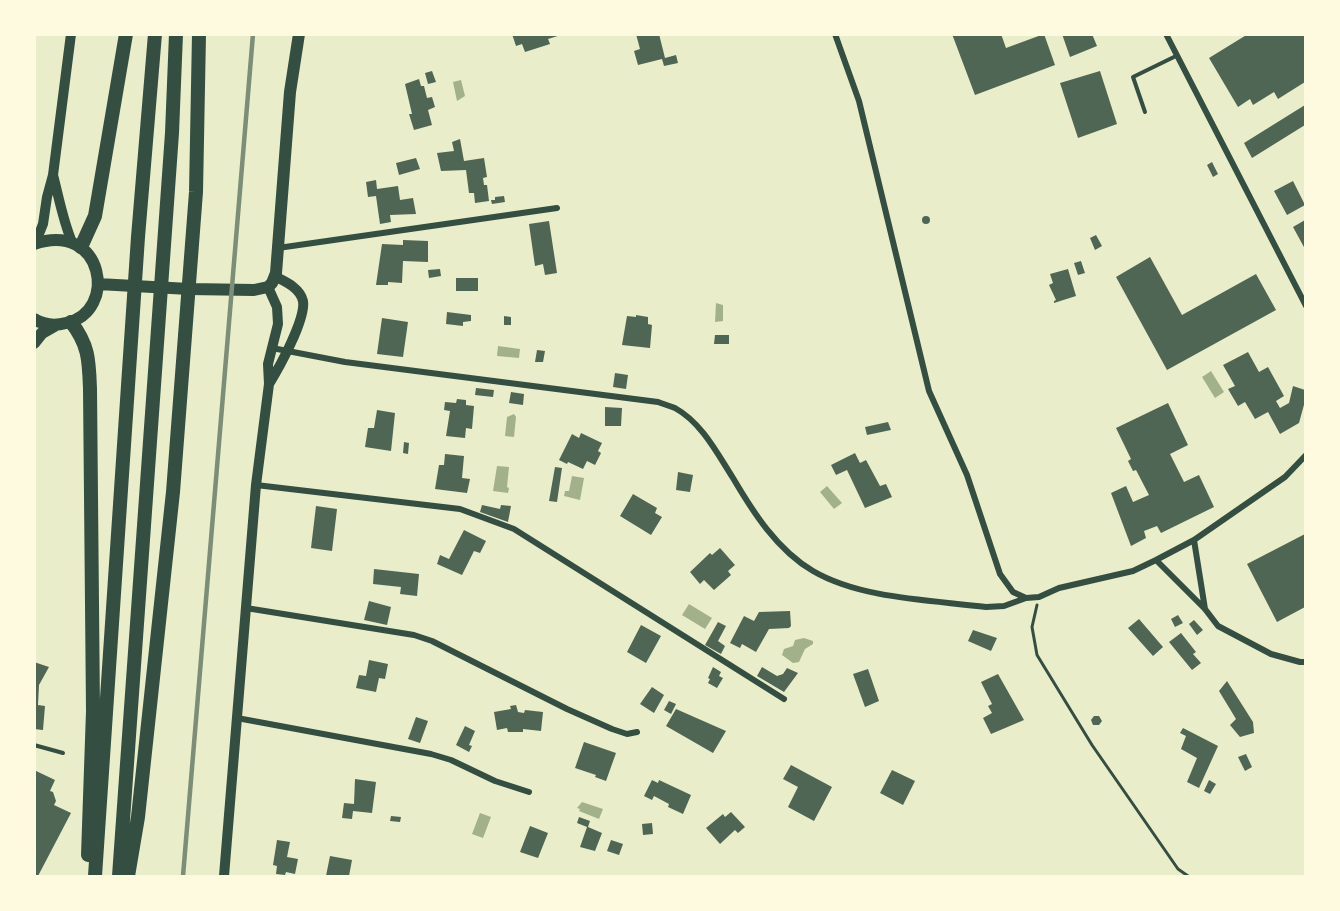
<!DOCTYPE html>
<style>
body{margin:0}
#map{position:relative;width:1340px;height:911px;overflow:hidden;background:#e9edc9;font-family:"DejaVu Sans",sans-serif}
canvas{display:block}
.frame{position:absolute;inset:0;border:36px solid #fefae0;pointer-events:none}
</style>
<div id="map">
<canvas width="1340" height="911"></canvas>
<div class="frame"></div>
</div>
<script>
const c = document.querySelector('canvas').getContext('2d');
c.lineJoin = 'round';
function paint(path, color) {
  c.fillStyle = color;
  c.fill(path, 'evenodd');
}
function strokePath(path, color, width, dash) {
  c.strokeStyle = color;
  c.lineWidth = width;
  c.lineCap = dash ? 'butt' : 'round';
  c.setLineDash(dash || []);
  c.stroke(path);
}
paint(new Path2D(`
 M461 80 465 96 457 101 453 82Z
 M716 303 723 305V321L715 322Z
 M498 346 520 349 519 358 497 356Z
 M1211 371 1224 392 1215 398 1202 377Z
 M514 414 516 417 514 437 505 436 507 417Z
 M497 466 509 467 507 487 509 488 508 493 493 491Z
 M572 476 584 478 580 500 564 496 565 491H569Z
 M827 486 842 503 834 509 820 492Z
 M689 604 712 618 705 629 682 615Z
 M804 638 813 641V644L805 649 799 662 793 663 782 655 784 649 793 646 795 640Z
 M582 802 603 809 599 819 579 811 580 809 577 808Z
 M480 813 491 817 483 838 472 834Z`), '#a3b18a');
paint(new Path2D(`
 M512 34H560L561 35 548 39 550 44 525 52 522 44 516 46Z
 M636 34H659L665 58 676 55 678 63 664 66 662 59 638 65 634 51 640 49Z
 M952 34H1001L1006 48 1044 34 1055 65 975 95Z
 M1062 34H1092L1097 46 1070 57Z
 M1248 34H1305V82L1278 99 1274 92 1253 105 1250 99 1238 107 1209 58Z
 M432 71 436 82 428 84 425 73Z
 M1100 71 1117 124 1078 138 1060 83Z
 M419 79 421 86H424L427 98 432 97 435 107 428 110 432 125 414 130 409 114H412L405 84Z
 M1305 105V125L1252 158 1244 143Z
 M460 139 464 161 484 158 487 177 483 178 484 185H487L489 201 475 203 474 193H469L466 170 441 171 437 153 454 151 452 142Z
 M416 158 420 169 399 175 396 163Z
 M1212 162 1218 174 1213 177 1207 165Z
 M376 180 377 189 398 186 400 200 413 198 416 214 390 215 391 222 380 224 376 196 368 197 366 182Z
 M1293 181 1305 205 1287 215 1274 191Z
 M504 196 505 202 492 204 491 200H495V197Z
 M922 220a4 4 0 1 1 8 0a4 4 0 1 1-8 0Z
 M1305 220V249L1293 227Z
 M549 221 557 273 545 275 543 264 535 266 529 224Z
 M1096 235 1102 246 1095 250 1090 238Z
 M403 240 428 241V262L403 261 402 283 388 282V285H376L382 244 403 245Z
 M1150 257 1182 315 1256 274 1276 310 1167 370 1116 277Z
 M1081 261 1085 273 1078 275 1074 263Z
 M440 269 441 276 429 278 428 270Z
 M1068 269 1076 296 1054 303V301L1056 300 1049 285 1053 283 1050 274Z
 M456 278H478V291H456Z
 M447 312 471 315V321L463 322V326L446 324Z
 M636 315 648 317V324L652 325 650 348 622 345 627 316 636 317Z
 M504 316 511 317V325H504Z
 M382 318 408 322 403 357 377 354Z
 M715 335H729V344H714Z
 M537 350 545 351 543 362H535Z
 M1248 352 1259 372 1268 367 1284 396 1276 401 1280 408 1289 403 1293 386 1305 390V401L1299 423 1280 434 1268 412 1255 419 1245 402 1238 406 1228 389 1235 386 1223 365Z
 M615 373 628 375 626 389 613 387Z
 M476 388 494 390 493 397 475 395Z
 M511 392 524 394 523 405 509 403Z
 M457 399 466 400V405L474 406 472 429 466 428 465 438 446 436 450 411 444 410 445 402 456 403Z
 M1168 403 1188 445 1170 454 1184 482 1199 475 1214 507 1161 533 1157 526 1144 531 1146 538 1131 546 1111 493 1126 486 1133 502 1149 495 1136 470 1133 471 1128 461 1131 459 1116 428Z
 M605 407 622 408 621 426H605Z
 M377 410 395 413 391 451 365 447 368 428H374Z
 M888 422 891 430 867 435 865 427Z
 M581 433 602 443 598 451 601 453 595 465 587 461 583 469 568 462 567 464 559 460 572 434 579 438Z
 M404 442 409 443 408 454 403 453Z
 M855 453 860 463 866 460 880 486 886 484 892 497 865 508 847 470 836 475 831 465Z
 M445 454 464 456 462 478 470 479 467 493 435 489 439 465H444Z
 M555 467 562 468 557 502 549 501Z
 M678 472 693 475 690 492 676 490Z
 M633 494 657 508 655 513 662 517 651 535 620 516Z
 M482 505 500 509 501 505 511 506 508 522 480 512Z
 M316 506 337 509 332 551 311 548Z
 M464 530 486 541 480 553 474 551 462 575 437 564 440 555 449 559Z
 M1305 534V607L1277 622 1247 564Z
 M720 548 735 565 728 571 731 575 714 590 704 580 700 584 690 572 710 553 712 555Z
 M374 569 419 574 417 596 400 594 401 587 373 584Z
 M369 601 391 607 387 625 364 620Z
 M790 611 791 626 789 628 769 629 756 652 742 644 740 648 730 643 744 616 754 621 759 612Z
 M1178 615 1183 623 1175 627 1171 619Z
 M1139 619 1163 647 1153 656 1128 628Z
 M1194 620 1203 630 1197 635 1189 624Z
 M718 622 726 626 718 641 725 646 721 654 705 645Z
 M641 625 661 636 646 663 627 652Z
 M973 630 997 638 991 651 968 641Z
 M1181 633 1196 652 1193 654 1201 663 1192 670 1169 642Z
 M369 660 388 664 385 679 379 678 376 692 356 688 359 675 366 676Z
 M34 662 49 667 39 685 38 705 45 706 43 730 34 729Z
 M713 667 721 672 719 676 723 678 717 688 708 683 710 679 708 678Z
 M762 667 777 676 783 674 787 668 798 673 784 692 757 676Z
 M868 669 879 701 865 707 853 674Z
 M998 674 1024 720 991 734 983 718 992 713 988 706 992 704 981 682Z
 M1227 681 1253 722 1254 733 1240 737 1230 725 1236 719 1219 691Z
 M652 687 664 695 654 713 640 704Z
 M669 701 676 704 671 714 664 710Z
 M516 705 518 712 524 713 525 710 543 712 541 731 523 729V732H508L507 728 497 730 494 712 511 709 510 706Z
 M676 709 726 731 713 753 666 726Z
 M1094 716H1099L1102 721 1099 725H1093L1091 720Z
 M416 717 428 721 420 743 408 739Z
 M465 726 475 731 469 745 472 746 469 752 456 745Z
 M1183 728 1218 746 1199 788 1187 782 1197 758 1181 749 1186 736 1180 733Z
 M584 742 616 753 606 781 595 777 596 775 575 768Z
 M1246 754 1252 767 1245 771 1238 757Z
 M791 765 832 787 814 821 788 807 798 787 783 779Z
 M34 770 55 780 50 791 53 792 56 801 54 805 71 813 38 876H34Z
 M892 770 915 781 903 805 880 793Z
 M355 779 376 782 372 813 353 811 352 819 342 818 344 803 354 804Z
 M652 780 658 783 659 780 691 795 683 814 668 807 669 804 654 796 652 800 644 796Z
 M1209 780 1216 784 1210 794 1204 791Z
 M731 812 745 827 738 833 735 830 720 844 706 828 723 814 725 817Z
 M391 816 401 817 400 822 390 821Z
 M579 817 590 821 588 827 602 833 595 851 580 847 587 827 577 823Z
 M652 823 653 834 643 835 642 824Z
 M530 826 548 833 538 858 520 852Z
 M277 840 290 842 287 857 298 859 295 874 286 872 285 875 276 874 277 866 273 865Z
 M611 840 623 844 619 855 607 851Z
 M330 856 352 860 349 876H326Z`), '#4f6655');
strokePath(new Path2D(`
 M1037 605 1032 627 1037 655 1092 745 1178 869 1188 876`), '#344e41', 3);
strokePath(new Path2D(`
 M1145 112 1133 77 1176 56
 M34 745 63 753`), '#344e41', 4);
strokePath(new Path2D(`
 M835 34 859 101 929 391 967 475 1000 574 1013 592 1026 598 1039 597 1059 588 1133 571 1156 560 1194 540 1285 477 1306 455
 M1166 34 1306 306
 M278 248 557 208
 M272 348 345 362 658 402C663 404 670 406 675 408 702 423 717 453 733 478 753 512 777 550 813 571 861 599 931 600 986 607L1004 606 1026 598
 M256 485 460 509 514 529 784 699
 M1194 540 1205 609
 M1156 560 1205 609 1218 626 1271 654 1300 662H1306
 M246 608 414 635 432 641 567 709 612 729 627 734 637 732
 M237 718 431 754 451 760 495 781 529 792`), '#344e41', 6);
strokePath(new Path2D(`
 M53 175C59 198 63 221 72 242
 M35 244 43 224 47 197 53 175 71 34
 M269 384C279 368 306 319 303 301 300 288 286 282 276 277
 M224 876 256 485 269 384 268 364 278 324 277 307 268 287`), '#344e41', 10);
strokePath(new Path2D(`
 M34 244C104 220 119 312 66 323 55 326 44 325 34 319
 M98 284 189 289 254 290 268 287 272 283 276 273 290 92 299 34
 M34 343 42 333 56 325`), '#344e41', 12);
strokePath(new Path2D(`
 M81 247 95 216 126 34
 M71 322C89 345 89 361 90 389L93 711 88 855
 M95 876 138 237 155 34
 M119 876 172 133 176 34
 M128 876 138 817 173 492 196 192 199 34`), '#344e41', 14);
strokePath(new Path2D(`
 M183 876 253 34`), '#7c8e77', 4.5);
</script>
